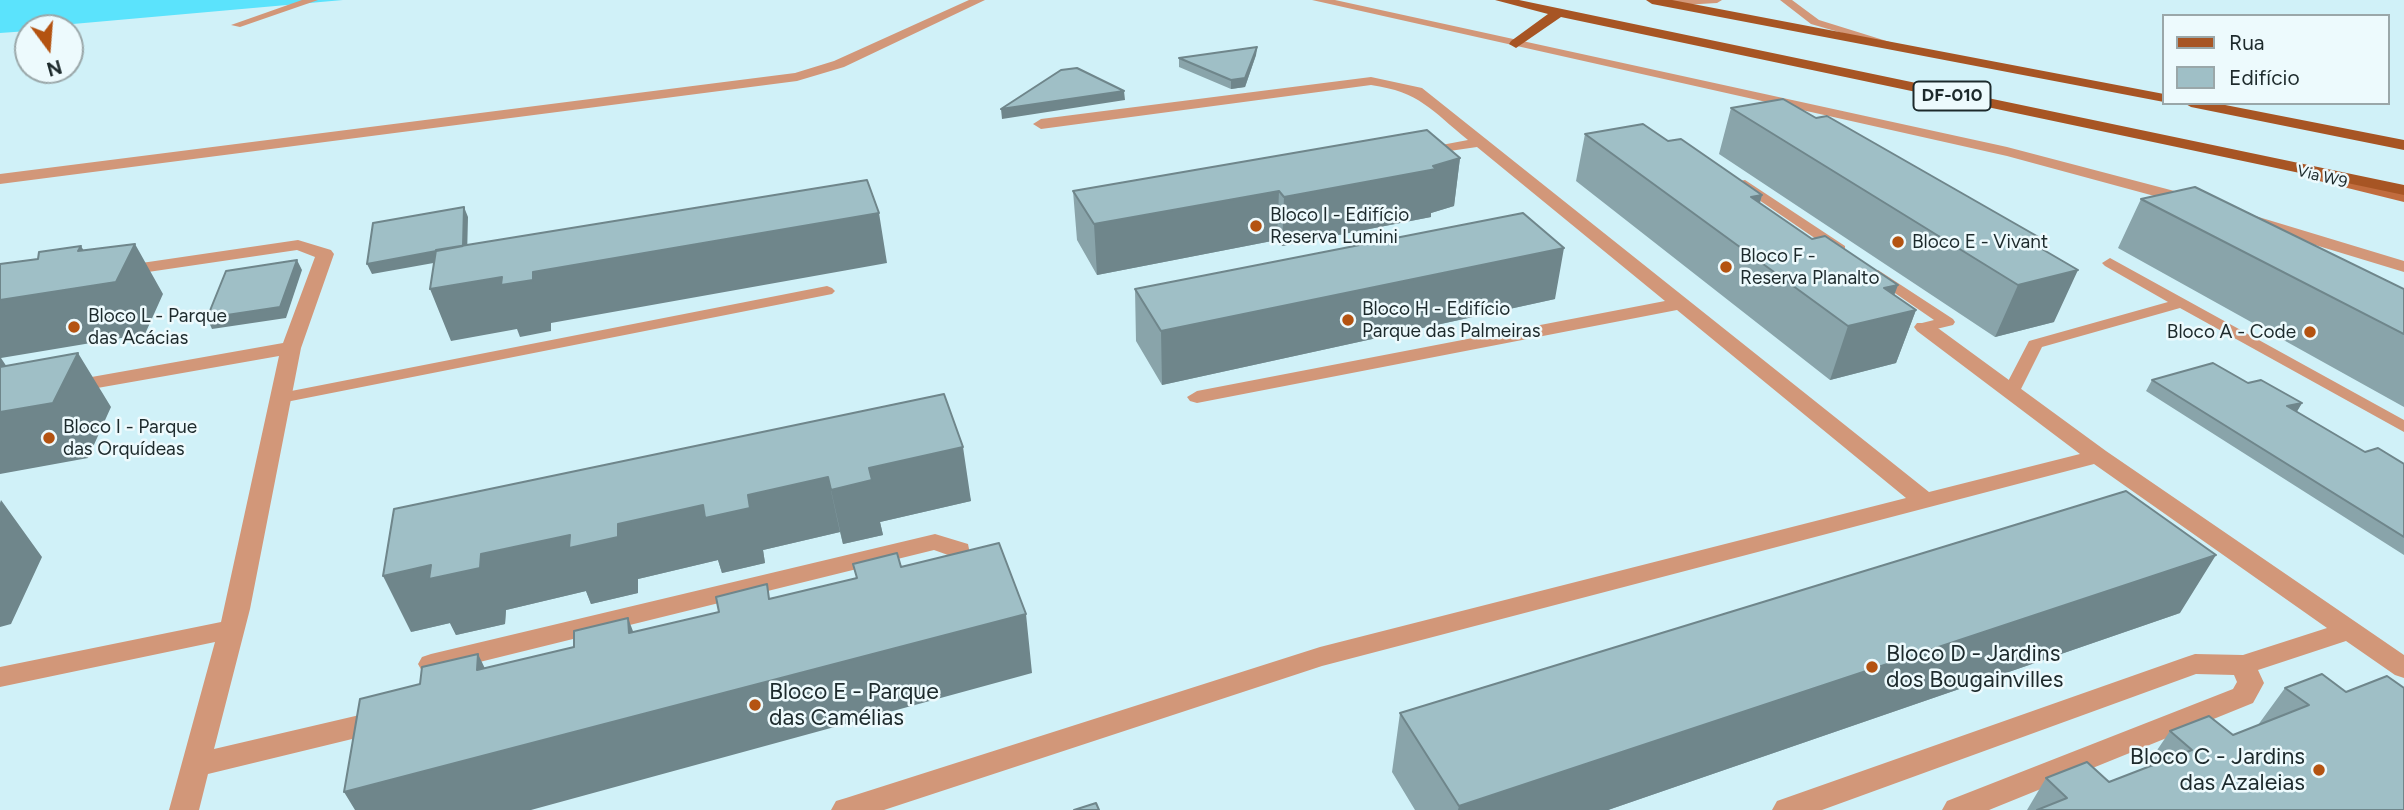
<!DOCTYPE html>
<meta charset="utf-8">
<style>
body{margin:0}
#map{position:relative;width:2404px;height:810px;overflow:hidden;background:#d0f1f8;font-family:Figtree,sans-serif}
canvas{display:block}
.legend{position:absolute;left:2162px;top:14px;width:228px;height:91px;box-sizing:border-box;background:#edfafd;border:2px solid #9aa7a9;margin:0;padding:9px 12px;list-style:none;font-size:21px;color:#1d2a2c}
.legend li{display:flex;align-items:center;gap:14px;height:35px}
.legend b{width:35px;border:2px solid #9aa7a9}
.north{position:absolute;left:14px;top:14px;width:70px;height:70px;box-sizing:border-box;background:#edfafd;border:2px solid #9aa7a9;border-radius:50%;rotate:164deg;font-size:19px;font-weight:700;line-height:28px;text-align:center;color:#1d2a2c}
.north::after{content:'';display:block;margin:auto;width:24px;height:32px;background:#b45311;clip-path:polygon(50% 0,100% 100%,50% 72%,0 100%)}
</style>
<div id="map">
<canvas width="2404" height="810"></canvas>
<ul class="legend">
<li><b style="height:9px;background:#a75524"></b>Rua</li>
<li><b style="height:19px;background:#9fbfc6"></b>Edifício</li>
</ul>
<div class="north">N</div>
</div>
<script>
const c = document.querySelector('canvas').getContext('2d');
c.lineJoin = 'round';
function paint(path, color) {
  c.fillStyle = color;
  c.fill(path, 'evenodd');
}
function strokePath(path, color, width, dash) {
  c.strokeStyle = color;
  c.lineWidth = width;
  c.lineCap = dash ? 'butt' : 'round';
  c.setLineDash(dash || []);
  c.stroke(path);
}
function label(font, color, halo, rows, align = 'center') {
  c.font = font + ' Figtree,sans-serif';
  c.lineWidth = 5;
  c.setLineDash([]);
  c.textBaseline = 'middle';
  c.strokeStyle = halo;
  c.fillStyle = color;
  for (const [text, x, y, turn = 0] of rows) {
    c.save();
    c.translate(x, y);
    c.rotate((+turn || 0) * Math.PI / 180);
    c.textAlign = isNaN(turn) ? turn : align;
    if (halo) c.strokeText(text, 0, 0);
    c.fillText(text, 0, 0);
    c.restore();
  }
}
paint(new Path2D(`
 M0 0H343L28 28V31L0 33Z`), '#5be3fc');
paint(new Path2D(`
 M302 0H318L240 27 231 25Z
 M1664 0H1722L1717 3 1665 6 1660 3Z
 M1780 0H1792L1819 20 1893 43 1887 46 1811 24Z
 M1745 180 1845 246V252H1835L1740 187V181Z
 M2110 258 2404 420V432L2180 308 2042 347 2018 395H2006L2003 391 2029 341 2168 302 2105 266 2102 263Z
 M1878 270 1953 319 1955 322 1953 325 1924 332 1918 330 1916 327 1918 324 1934 320 1873 278 1870 275Z
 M827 286 832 288 835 291 832 294 281 403 272 398 281 393Z`), '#d29779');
paint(new Path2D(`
 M969 0H985L844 67 797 81 0 184V174L795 73 834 61Z
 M1312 0H1335L2007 147 2201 198 2203 202 2195 207 2007 156Z
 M1371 77 1422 88 1929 492 2080 454 1917 331 1914 327 1917 323H1931L2106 451 2404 655V678L2395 675 2346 641 2258 670 2264 683 2253 703 1989 810H1942L1947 801 2233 689 2237 682 2234 675 2196 674 1822 810H1772L1777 801 2186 657 2195 654 2243 655 2327 628 2094 464 1322 666 884 810H831L836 801 846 798 1320 647 1906 498 1677 310 1197 403 1190 401 1187 397 1197 391 1665 301 1477 147 1415 156V150L1468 140C1431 110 1420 92 1371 85L1041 129 1033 124 1041 119Z
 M2252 215 2404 261V272L2246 224 2243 220 2246 216Z
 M298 240 331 250 334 254 301 348 250 609 214 749 381 710 391 713 395 721 391 729 381 732 208 774 199 810H169L215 642 0 687V667L221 622 279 356 69 393 59 387 69 381 283 343 315 257 297 250 121 276 112 271 121 266Z
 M935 534 968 544 972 564 969 570 946 581 937 578 934 572 948 560V555L934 550 431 674 422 671 418 664 422 657 431 654Z`), '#d29779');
paint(new Path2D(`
 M2313 170 2404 192V202L2307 178 2305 175Z`), '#c16c3e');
paint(new Path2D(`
 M1495 0H1519L2404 185V195L1561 17 1516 48 1509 44 1511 41 1548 14Z
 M1646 0H1672L2164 94V102L1652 4Z
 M2184 103H2215L2404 140V150L2191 107Z`), '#a75524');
paint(new Path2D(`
 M1257 47 1256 55 1245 87 1231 89 1179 67V58Z
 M1731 108 1816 118 2042 239 2039 248 2054 322 1995 337 1719 154Z
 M1585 134 1668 141 1762 195 1760 203 1916 310 1896 363 1830 380 1576 181Z
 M1460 158 1454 206 1431 213V217L1282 246 1277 240 1097 275 1077 240 1073 191Z
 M2141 199 2404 289V407L2118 248Z
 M1135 289 1555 299 1162 385 1136 341Z
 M2152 380 2248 383 2302 403 2296 412 2365 452 2404 464V555L2146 391Z
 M944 394 971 501 880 522 883 535 843 544 840 532 763 550 765 563 722 573 718 560 638 579V593L591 604 586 591 506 610 505 624 456 635 450 623 411 632Z
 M2180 613 1608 810H1415L1392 772 1400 713Z
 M2322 674 2404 810H2027L2046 778 2109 782 2145 768 2170 731 2233 735 2258 725 2285 688Z`), '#89a4aa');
paint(new Path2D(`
 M1257 47 1256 55 1245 87 1231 89V80Z
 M1124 91 1125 100 1002 119 1001 109Z
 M1460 158 1454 206 1431 213V217L1282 246 1284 197 1433 166Z
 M1279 191 1277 240 1097 275 1094 224Z
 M1762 195 1748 244 1738 246 1751 197Z
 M464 207 468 217 467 257 372 274 367 264Z
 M879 213 887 263 551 323V331L520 337 517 329 451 341 430 289Z
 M2042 239 2023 284 2078 270 2054 322 1995 337 2018 285 2030 242Z
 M135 244 163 294 145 334 1 358 33 406 78 353 111 407 88 458 0 474V300L78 251 81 246 104 284Z
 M1564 248 1555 299 1162 385 1161 331Z
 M297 260 302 270 286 318 212 329 207 318Z
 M1898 285 1886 317 1916 310 1896 363 1830 380 1848 326 1884 288Z
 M2302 403 2295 415 2287 406Z
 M963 447 971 501 880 522 883 535 843 544 831 490 869 468Z
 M828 477 840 532 763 550 765 563 722 573 718 560 638 579V593L591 604 586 591 506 610 505 624 456 635 450 623 411 632 383 576Z
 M1 500 42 557 11 624 0 627V503Z
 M2216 555 2180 613 1608 810H1458L1459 806Z
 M1026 614 1032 673 531 810H355L344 792Z
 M628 618 650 676 629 633Z
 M478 654 506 712 477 670Z`), '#6f868b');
const building = new Path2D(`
 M1257 47 1245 78 1231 80 1179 58Z
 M1077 68 1124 91 1001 109 1061 70Z
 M1783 99 1816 118 1827 116 2042 239 2030 242 2078 270 2018 285 1731 108Z
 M1643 124 1668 141 1681 139 1762 195 1751 197 1812 239 1825 236 1898 285 1884 288 1916 310 1848 326 1585 134Z
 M1427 130 1460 158 1433 166 1436 169 1284 197 1279 191 1094 224 1073 191Z
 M867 180 879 213 533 272V280L501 285 502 277 430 289 436 250Z
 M2195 187 2404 289V334L2141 199Z
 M464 207 463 246 367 264 373 223Z
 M1523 213 1564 248 1161 331 1135 289Z
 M135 244 116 282 0 300V264L38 259 39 252 81 246 78 251Z
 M297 260 280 307 207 318 226 271Z
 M78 353 53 403 0 412V367Z
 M2213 363 2248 383 2261 380 2302 403 2287 406 2365 452 2378 448 2404 464V537L2152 380Z
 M944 394 963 447 869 468 872 480 831 490 828 477 748 495 750 508 705 518 703 505 618 524V537L569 548 570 535 481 554 480 568 429 579 431 565 383 576 394 509Z
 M2126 491 2216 555 1459 806 1400 713Z
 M999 543 1026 614 344 792 360 699 420 684 422 667 478 654 477 670 574 647V631L628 618 629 633 719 612 716 597 767 584 769 599 857 578 853 564 897 553 901 567Z
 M2322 674 2346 692 2387 676 2404 688V810H2037L2067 798 2046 778 2087 762 2109 782 2192 750 2170 731 2209 716 2233 735 2309 705 2285 688Z
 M1096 803 1099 810H1074Z`);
paint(building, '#9fbfc6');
strokePath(building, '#6f868b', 2);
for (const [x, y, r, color] of [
 [1256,226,7,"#b45311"],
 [1898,242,7,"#b45311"],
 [1726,267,7,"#b45311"],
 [1348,320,7,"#b45311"],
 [74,327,7,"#b45311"],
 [2310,332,7,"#b45311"],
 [49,438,7,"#b45311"],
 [1872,667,7,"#b45311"],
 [755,705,7,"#b45311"],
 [2319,770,7,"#b45311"]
]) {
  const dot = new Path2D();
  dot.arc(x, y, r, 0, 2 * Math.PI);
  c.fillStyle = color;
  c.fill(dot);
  strokePath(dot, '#edfafd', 2.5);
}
label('16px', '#1d2a2c', '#edfafd', [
 ["Via W9",2322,177,14]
]);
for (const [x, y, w] of [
 [1952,96,77]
]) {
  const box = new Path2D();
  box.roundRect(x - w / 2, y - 14.5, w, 29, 5);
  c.fillStyle = '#edfafd';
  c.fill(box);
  strokePath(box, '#1d2a2c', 2);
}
label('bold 18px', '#1d2a2c', null, [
 ["DF-010",1952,96]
]);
label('19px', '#1d2a2c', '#edfafd', [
 ["Bloco I - Edifício",1270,215],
 ["Reserva Lumini",1270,237],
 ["Bloco E - Vivant",1912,242],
 ["Bloco F -",1740,256],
 ["Reserva Planalto",1740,278],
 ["Bloco H - Edifício",1362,309],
 ["Parque das Palmeiras",1362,331],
 ["Bloco L - Parque",88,316],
 ["das Acácias",88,338],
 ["Bloco A - Code",2296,332,"right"],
 ["Bloco I - Parque",63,427],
 ["das Orquídeas",63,449]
], 'left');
label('23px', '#1d2a2c', '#edfafd', [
 ["Bloco D - Jardins",1886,654],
 ["dos Bougainvilles",1886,680],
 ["Bloco E - Parque",769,692],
 ["das Camélias",769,718],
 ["Bloco C - Jardins",2305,757,"right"],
 ["das Azaleias",2305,783,"right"]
], 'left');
</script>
